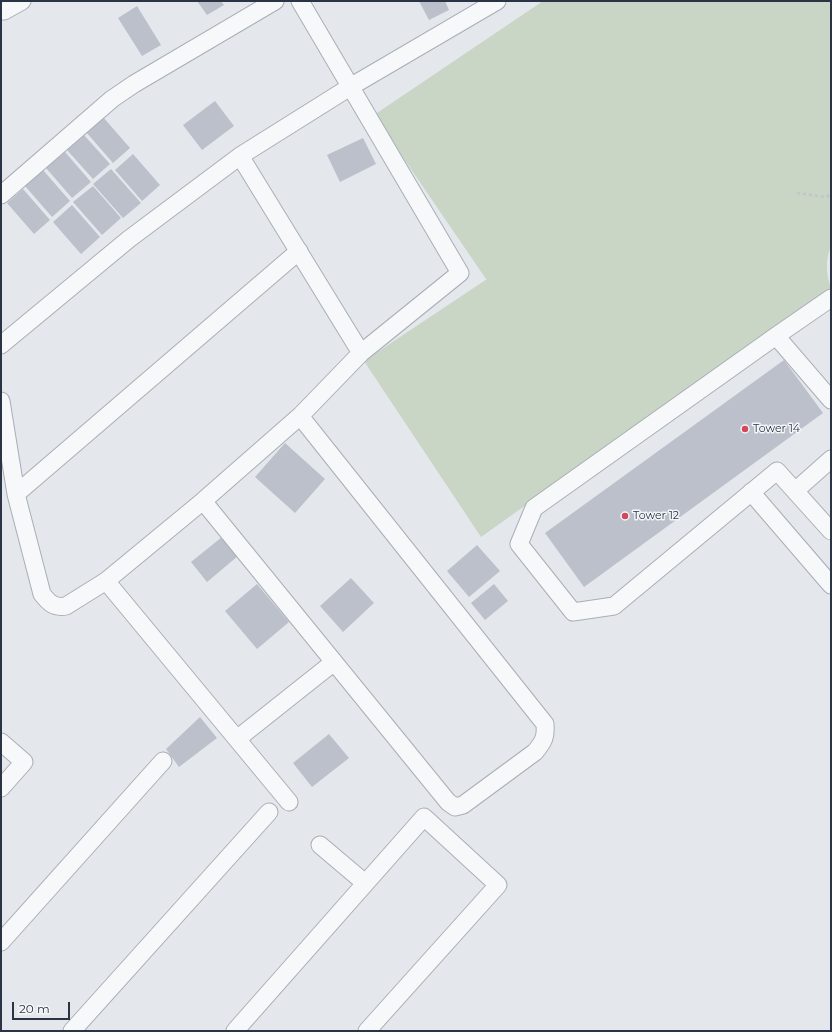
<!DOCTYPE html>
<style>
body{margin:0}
#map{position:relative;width:832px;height:1032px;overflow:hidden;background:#e4e7ec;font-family:Montserrat,sans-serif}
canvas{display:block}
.frame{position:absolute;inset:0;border:2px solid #2b3445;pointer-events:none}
.scale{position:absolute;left:12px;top:1002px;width:58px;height:18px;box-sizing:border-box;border:2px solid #2b3445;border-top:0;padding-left:5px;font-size:12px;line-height:14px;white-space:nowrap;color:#2b3445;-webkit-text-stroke:3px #f4f6f9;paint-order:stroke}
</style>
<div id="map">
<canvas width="832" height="1032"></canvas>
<div class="frame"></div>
<div class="scale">20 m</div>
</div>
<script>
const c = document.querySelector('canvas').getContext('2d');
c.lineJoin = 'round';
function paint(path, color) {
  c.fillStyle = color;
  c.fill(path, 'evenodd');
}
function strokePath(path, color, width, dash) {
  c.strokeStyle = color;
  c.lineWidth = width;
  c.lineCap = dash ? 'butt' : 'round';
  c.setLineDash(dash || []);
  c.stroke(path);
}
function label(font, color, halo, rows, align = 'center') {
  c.font = font + ' Montserrat,sans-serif';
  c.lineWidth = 3;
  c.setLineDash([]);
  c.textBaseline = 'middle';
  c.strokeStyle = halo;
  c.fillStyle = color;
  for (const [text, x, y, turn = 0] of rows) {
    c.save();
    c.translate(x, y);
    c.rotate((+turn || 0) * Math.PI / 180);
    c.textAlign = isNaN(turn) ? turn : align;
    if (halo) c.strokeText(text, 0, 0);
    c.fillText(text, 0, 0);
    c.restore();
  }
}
paint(new Path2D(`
 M543 1H831V246C825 260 826 274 831 288L481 537 364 361 487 279H486L374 115Z`), '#c9d6c5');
paint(new Path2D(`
 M197 1H221L224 5 207 15Z
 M419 1H445L449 10 429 20Z
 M137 6 161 45 142 56 118 18Z
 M215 101 234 126 202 150 183 125Z
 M103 117 130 148 113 163 86 132Z
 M84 135 110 164 93 179 67 150Z
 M363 138 376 164 340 182 327 155Z
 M65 152 91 182 72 198 46 168Z
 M133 154 160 185 142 201 115 170Z
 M111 169 141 203 123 218 93 184Z
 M43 170 70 201 52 217 25 186Z
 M93 186 121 218 102 235 73 202Z
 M23 189 50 220 34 234 7 203Z
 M72 205 100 237 81 254 53 222Z
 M784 360 823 413 584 587 545 533Z
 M285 443 325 479 295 513 255 477Z
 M222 537 238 556 207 582 191 562Z
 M477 545 500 571 469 597 447 571Z
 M351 578 374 603 343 632 320 606Z
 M257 584 289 622 257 649 225 611Z
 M494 584 508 601 485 620 471 603Z
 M200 717 217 738 179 767 166 749Z
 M329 734 349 758 312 787 293 763Z`), '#bbc0ca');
const minor = new Path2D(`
 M1 11H4L22 1
 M1 195 112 99 134 84 275 1
 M831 298 776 336 534 508 519 544 573 612 614 606 777 471 831 531
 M776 336 831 400
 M1 345 129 239 240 156
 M361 353 240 156 350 87 497 1
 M1 401 16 494 42 594C49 603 54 608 66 606L106 581 203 501 300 416 361 353 460 273 300 1
 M795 491 831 459
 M751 492 831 585
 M16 494 299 251
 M203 501 448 802 455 807 463 805 535 752C544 741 546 737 545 724L300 416
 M106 581 289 802
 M237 739 334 662
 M1 742 24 762 1 788
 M320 845 365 883
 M1 942 163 761
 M72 1031 269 812
 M235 1031 424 817 498 885 367 1031`);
strokePath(minor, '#a9aeb7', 19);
strokePath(new Path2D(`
 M797 193 825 197 831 195`), '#c2c5cb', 2.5, [3, 3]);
strokePath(minor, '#f7f8fa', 17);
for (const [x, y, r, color] of [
 [745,429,4,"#d1495b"],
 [625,516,4,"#d1495b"]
]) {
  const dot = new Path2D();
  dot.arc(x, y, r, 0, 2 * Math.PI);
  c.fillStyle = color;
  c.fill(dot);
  strokePath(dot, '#f4f6f9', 1.5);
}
label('11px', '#2b3445', '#f4f6f9', [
 ["Tower 14",753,429],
 ["Tower 12",633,516]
], 'left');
</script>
